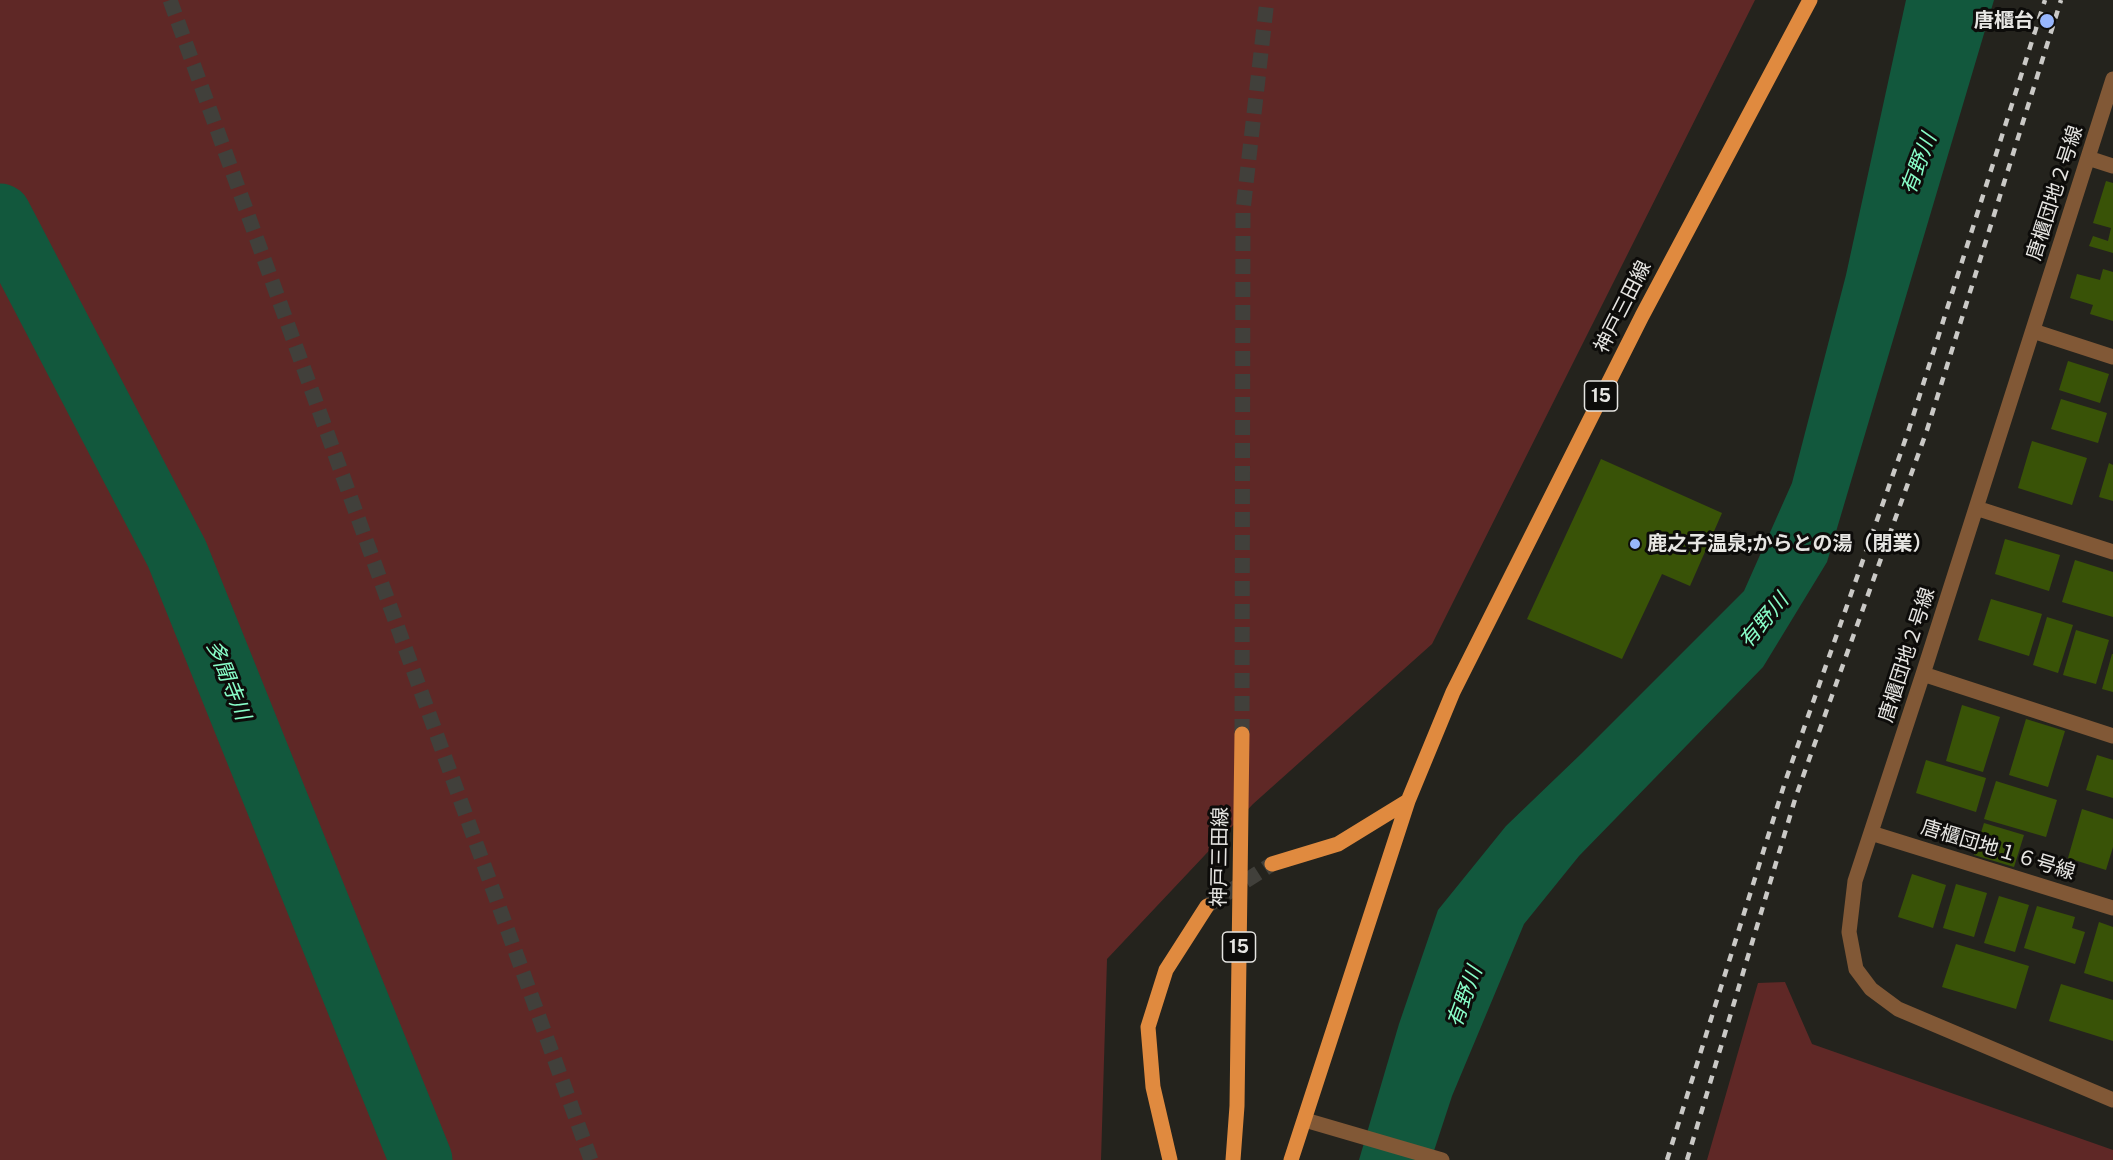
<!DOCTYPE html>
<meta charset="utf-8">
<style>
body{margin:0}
canvas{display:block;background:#24231d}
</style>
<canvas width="2113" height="1160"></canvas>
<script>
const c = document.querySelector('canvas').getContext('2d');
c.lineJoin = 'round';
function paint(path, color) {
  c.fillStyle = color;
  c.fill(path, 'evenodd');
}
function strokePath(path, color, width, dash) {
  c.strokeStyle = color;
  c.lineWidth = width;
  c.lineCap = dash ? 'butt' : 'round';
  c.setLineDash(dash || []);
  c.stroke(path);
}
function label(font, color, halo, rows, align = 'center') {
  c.font = font + ' "Public Sans","Noto Sans JP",sans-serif';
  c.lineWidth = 6;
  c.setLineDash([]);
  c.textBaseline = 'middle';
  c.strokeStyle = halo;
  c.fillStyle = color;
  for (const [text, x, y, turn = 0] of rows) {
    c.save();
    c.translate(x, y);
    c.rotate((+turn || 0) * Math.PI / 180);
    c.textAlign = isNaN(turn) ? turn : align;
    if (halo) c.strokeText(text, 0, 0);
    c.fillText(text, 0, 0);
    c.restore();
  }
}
paint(new Path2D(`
 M0 0H1755L1432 644 1253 804 1107 959 1101 1160H0Z
 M1785 982 1812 1044 2113 1150V1160H1707L1758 983Z`), '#5f2826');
paint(new Path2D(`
 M1906 0H1994L1827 562 1763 667 1579 856 1524 924 1452 1096 1431 1160H1359L1399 1024 1438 910 1506 826 1582 753 1744 591 1792 483 1846 275Z`), '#12583d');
strokePath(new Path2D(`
 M0 215 177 554 421 1160`), '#12583d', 63);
paint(new Path2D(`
 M2106 181 2113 183V253L2089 246 2093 236 2108 241 2111 228 2093 223Z
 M2103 269 2113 272V321L2090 314 2093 305 2070 298 2077 274 2100 280Z
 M2068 361 2109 374 2100 403 2059 390Z
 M2061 399 2107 413 2098 443 2051 429Z
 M2032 441 2087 458 2072 505 2018 488Z
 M1601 459 1722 513 1690 586 1662 574 1622 659 1527 619Z
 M2109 463 2113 465V501L2099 497Z
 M2005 539 2060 555 2049 591 1995 574Z
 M2075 560 2113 572V617L2062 602Z
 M1991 599 2042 614 2029 656 1978 640Z
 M2047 617 2073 625 2058 673 2033 665Z
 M2076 630 2109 640 2096 684 2063 675Z
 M2112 654H2113V692L2102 689Z
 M1962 705 2000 717 1983 772 1946 761Z
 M2026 719 2065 731 2048 787 2009 775Z
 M2097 755 2113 760V798L2086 790Z
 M1926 760 1986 778 1976 812 1916 793Z
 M1996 781 2057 800 2046 837 1984 819Z
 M2082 809 2113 819V847L2106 870 2068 858Z
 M1984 823 2024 835 2014 867 1974 855Z
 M1912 874 1946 885 1933 928 1898 917Z
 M1956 884 1987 893 1974 937 1943 928Z
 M1999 896 2029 905 2015 952 1984 943Z
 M2037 906 2075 917 2072 928 2085 932 2075 964 2024 948Z
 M2099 922 2113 927V982L2084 973Z
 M1956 944 2029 966 2016 1009 1942 987Z
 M2061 984 2113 1000V1041L2049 1021Z`), '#395307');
strokePath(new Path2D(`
 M170 0 591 1160
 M1242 734 1243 210 1267 0
 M1207 906 1272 864`), '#41403b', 15, [15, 8]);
strokePath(new Path2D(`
 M2113 79 1923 674 1855 881 1849 932 1856 969 1871 989 1898 1009 2113 1100
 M2088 158 2113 166
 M2033 331 2113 357
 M1976 508 2113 552
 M1923 674 2113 736
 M1871 833 2113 908
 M1305 1120 1442 1160`), '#815836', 15);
strokePath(new Path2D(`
 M1272 864 1338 844 1408 801
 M1170 1160 1153 1087 1148 1027 1166 970 1207 906
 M1233 1160 1237 1106 1242 734
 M1291 1160 1408 801 1453 692 1642 316 1810 0`), '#e08a3f', 15);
strokePath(new Path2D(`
 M1667 1160 1785 782 1908 432 2045 0
 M1687 1160 1796 796 1927 430 2061 0`), '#cac9c6', 4.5, [8, 8]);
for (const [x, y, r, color] of [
 [2047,21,8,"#97b6fd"],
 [1635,544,6,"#97b6fd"]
]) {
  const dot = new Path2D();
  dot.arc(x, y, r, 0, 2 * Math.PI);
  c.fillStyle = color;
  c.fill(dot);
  strokePath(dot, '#0d0c0a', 2);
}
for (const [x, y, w] of [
 [1601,396,33],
 [1239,947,33]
]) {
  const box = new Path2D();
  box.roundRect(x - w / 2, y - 15, w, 30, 4.5);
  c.fillStyle = '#0d0c0a';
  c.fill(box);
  strokePath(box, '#e6e5e2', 1.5);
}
label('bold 18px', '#e6e5e2', null, [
 ["15",1601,396],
 ["15",1239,947]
]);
label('bold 20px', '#e6e5e2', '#0d0c0a', [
 ["唐櫃台",2034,21],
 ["鹿之子温泉;からとの湯（閉業）",1647,544,"left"]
], 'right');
label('20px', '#e6e5e2', '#0d0c0a', [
 ["唐櫃団地２号線",2055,193,-72],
 ["神戸三田線",1623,307,-63],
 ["唐櫃団地２号線",1907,655,-72],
 ["唐櫃団地１６号線",1998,850,17],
 ["神戸三田線",1220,857,-89]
]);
label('italic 21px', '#89fec9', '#0d0c0a', [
 ["有野川",1919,164,-69],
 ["有野川",1764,621,-50],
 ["多聞寺川",228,680,68],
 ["有野川",1465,997,-70]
]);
</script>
